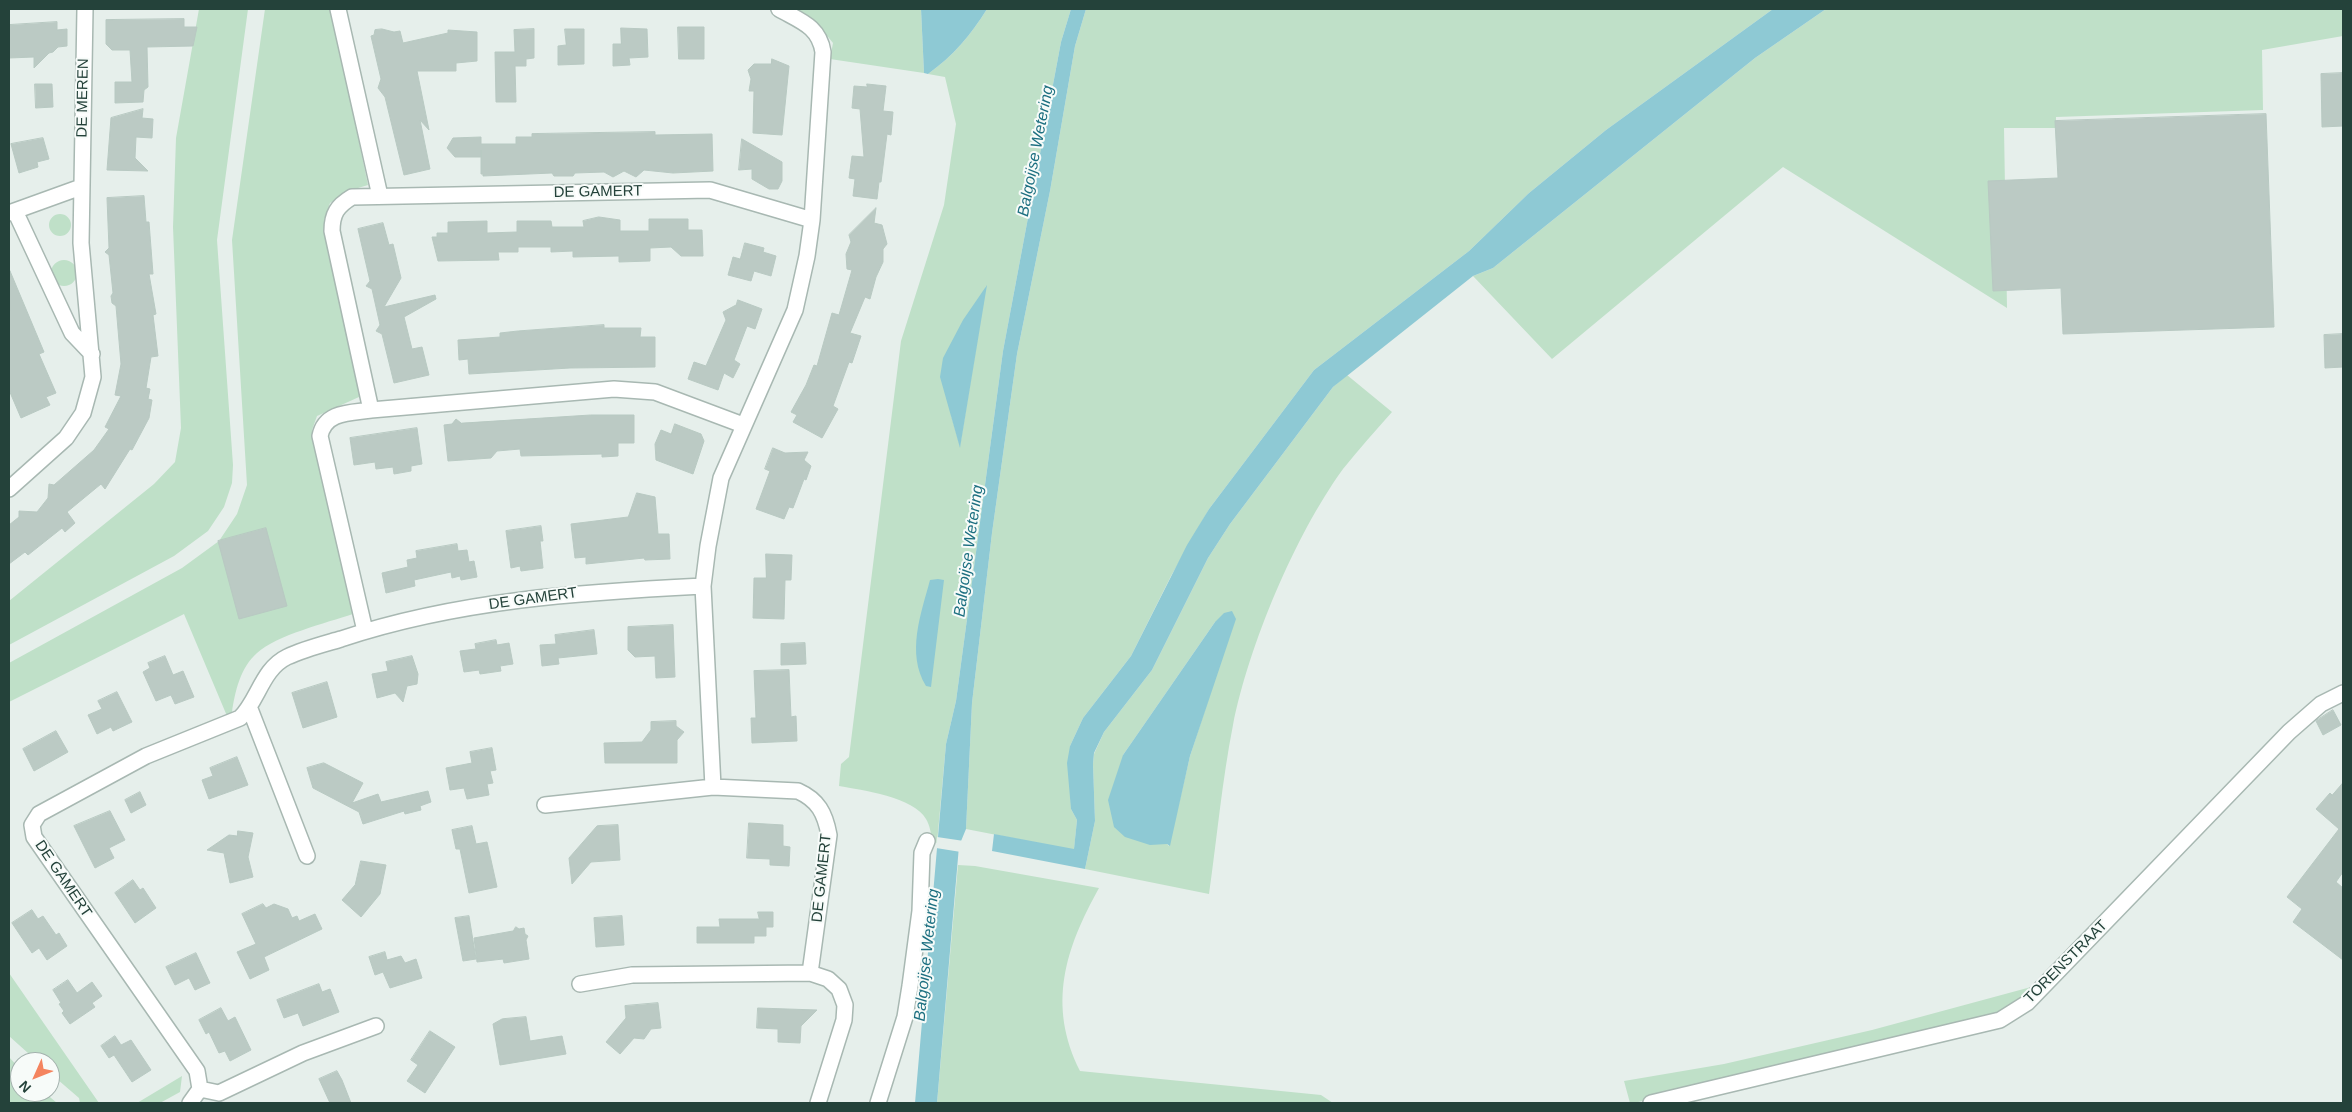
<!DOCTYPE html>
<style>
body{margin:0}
#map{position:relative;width:2352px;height:1112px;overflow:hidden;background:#e6efeb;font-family:Arial,sans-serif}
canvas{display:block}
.frame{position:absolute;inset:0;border:10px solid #24423a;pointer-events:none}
.north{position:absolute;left:10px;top:1052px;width:50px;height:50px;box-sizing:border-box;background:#f7fbf9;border:1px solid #a3b1ad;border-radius:50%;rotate:226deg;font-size:14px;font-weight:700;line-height:20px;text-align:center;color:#24423a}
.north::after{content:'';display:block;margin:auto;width:18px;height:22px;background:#f4845f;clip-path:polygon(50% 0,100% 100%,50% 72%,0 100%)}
</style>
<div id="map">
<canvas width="2352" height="1112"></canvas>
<div class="frame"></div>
<div class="north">N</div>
</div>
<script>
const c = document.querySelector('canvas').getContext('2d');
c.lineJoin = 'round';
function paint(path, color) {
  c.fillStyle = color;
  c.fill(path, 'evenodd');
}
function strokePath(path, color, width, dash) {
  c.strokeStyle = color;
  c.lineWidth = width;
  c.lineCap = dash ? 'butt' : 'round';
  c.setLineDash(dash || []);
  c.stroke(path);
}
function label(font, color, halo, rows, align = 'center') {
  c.font = font + ' Arial,sans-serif';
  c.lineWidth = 4;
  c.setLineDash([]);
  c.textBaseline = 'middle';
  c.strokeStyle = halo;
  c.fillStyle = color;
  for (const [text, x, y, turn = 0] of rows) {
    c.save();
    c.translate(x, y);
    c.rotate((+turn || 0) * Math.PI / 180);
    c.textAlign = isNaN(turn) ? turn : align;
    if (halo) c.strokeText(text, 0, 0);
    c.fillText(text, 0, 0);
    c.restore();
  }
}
paint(new Path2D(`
 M199 9H248L217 240 233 465 232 483 224 507 208 531 174 556 9 645V601L154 484 175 462 181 428 173 227 176 138Z
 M265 9H329L332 13 368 185 348 191 330 203 324 221 328 254 360 377 359 397 317 416 312 430 353 614C326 623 277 635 257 653 240 668 235 692 232 712L227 716 184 614 9 702V663L182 568 219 541 237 514 247 485 232 240Z
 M790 9H921L924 73 830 59 833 43C821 27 807 19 790 9Z
 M987 9H1071L1061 42 1003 351 956 701 946 744 937 843 933 842C931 835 930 825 926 819 914 797 862 790 839 786L841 764 849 757 901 341 944 205 956 124 945 77 928 74C953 56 971 35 987 9ZM986 286 960 446 951 415Z
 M1086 9H1773L1606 130 1529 193 1469 251 1314 370 1209 509 1171 576 1131 656 1083 718 1070 746 1071 809 1077 820 1074 850 966 829 972 703 992 533 1017 354 1050 191 1075 46Z
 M1826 9H2343V36L2262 50 2263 110 2056 117V128H2004L2007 308 1783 167 1552 359 1473 276 1493 268 1755 58Z
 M49 225a11 11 0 1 1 22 0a11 11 0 1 1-22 0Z
 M51 273a13 13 0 1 1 26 0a13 13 0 1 1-26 0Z
 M1347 375 1392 412C1376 430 1359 449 1343 469 1295 535 1249 645 1233 725 1222 781 1217 838 1209 894L1085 869 1095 821 1093 764 1094 754 1104 732 1152 670 1208 558 1230 524 1333 387ZM1215 622 1212 688 1190 756 1169 846 1167 844 1123 755Z
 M958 865 975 866 1099 888C1065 949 1047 1005 1080 1071L1321 1095 1333 1103H937Z
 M9 973 99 1103H80L79 1098 50 1073V1062H38L9 1036Z
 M2031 987 2016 1002 1997 1016 1634 1103H1630L1624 1081 1724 1064 1872 1030Z
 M9 1057 20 1069V1092H44L57 1103H9Z
 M182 1076 180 1092 160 1103H137Z`), '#bfe0c8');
paint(new Path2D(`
 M921 9H987C971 35 953 56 928 74L924 73Z
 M1071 9H1086L1075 46 1050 191 1017 354 992 533 972 703 966 829 959 846 937 1103H915L946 744 956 701 1003 351 1061 42Z
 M1773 9H1826L1755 58 1493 268 1473 276 1333 387 1230 524 1208 558 1152 670 1104 732 1094 753 1093 764 1095 821 1085 869 992 851 994 834 1074 849 1077 820 1071 809 1067 763 1070 746 1083 718 1131 656 1187 545 1209 509 1314 370 1469 251 1529 193 1606 130Z
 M987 285 960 448 940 377 943 358 963 320Z
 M938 579 944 580 931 687 926 686C906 653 921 614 930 580Z
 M1232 611 1236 619 1190 756 1170 846 1167 844 1150 845 1125 837 1114 827 1108 800 1123 755 1215 622 1224 613Z`), '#8ec9d4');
paint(new Path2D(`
 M937 837 964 841 961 852 936 848Z`), '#e6efeb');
const building = new Path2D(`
 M184 19V27H197L193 46 147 47 148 87 144 90 143 102 115 103V82H132L130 50H112L106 44V20Z
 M57 22V30L67 29V46L58 47 53 52 49 53 34 68V57L9 58V25Z
 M678 27H704V59H679Z
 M621 28 647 29 648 57 629 58 630 65 613 66V44H621Z
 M382 29 394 32 400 31 403 43 448 33V30L477 32V61L456 63V71H417L429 130 420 120 430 169 404 175 385 97 378 88 381 79 371 36 374 35 375 30Z
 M534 29V58L526 59V66H515L516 102H496L495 52H515L514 30Z
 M565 29H584V64L558 65V46L566 45Z
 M772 59 789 66 782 135 753 133 754 91H749L751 79 748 70 754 64H771Z
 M2343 73V126L2322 127 2321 74Z
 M35 84H52L53 107 36 108Z
 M867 84 886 86 883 111 893 112 891 135 887 134 881 182H879L877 199 853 196 855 179 849 178 852 156 864 157 860 109 852 108 854 86 867 87Z
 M143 109 142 118 153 119 152 138 136 137 135 158 148 171 107 170 111 118Z
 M2266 114 2274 327 2063 334 2061 288 1993 291 1988 181 2058 178 2055 121Z
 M655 132V135L712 134 713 171 673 173 644 170 636 177 624 171 613 177 604 172 575 173 573 176H554L552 173 483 176V174H481V150V157H455L447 148 453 138 481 137V144H516V137H532V134Z
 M43 138 49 159 37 162 38 167 19 173 11 144Z
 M742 139 782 162V181L778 189H769L752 179V169L739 170Z
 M144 196 146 222H149L153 274H149L156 314 153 315 158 356 151 357 146 388 150 389 148 399 152 400 149 418 132 450 130 449 105 489 101 484 67 512 75 523 65 532 62 528 28 555 25 552 9 564V525L19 517V511L37 512 48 498 49 484 54 485 94 450 109 429 105 427 121 396 115 395 121 364 116 306 112 303 111 296 113 293 109 255 105 252 109 248 107 198Z
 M876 208 874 223 882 225 887 244 883 249V262L876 277 870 299 865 297 850 333 861 336 852 363 849 362 833 406 838 409 822 438 793 422 797 415 791 412 806 385 814 365 817 366 832 313 839 315 852 270 847 269 846 254 851 242 849 235Z
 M599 217 620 220V231H649V219H688V230H702L703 256H681L671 247 650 248V261L619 262V256L573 257V251L551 252V247H518V252H498L499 260 438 261 432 237H437V233H448V222L487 221V233L517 232V221H551L552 227H584L583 221Z
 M383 223 389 245 393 244 401 278 384 307 435 295 436 299 404 317 412 349 422 347 429 375 394 383 382 334 376 331 380 325 372 289 366 286 370 281 358 229Z
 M745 243 764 248 763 252 776 256 771 276 754 271 751 281 728 275 733 257 740 259Z
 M10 271 44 352 39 354 56 393 46 397 50 405 21 418 9 390Z
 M738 300 762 309 755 329 747 326 734 360 740 364 733 378 724 373 718 390 688 379 694 362 706 366 726 320 723 312 736 305Z
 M604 325V328H641L640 337H655V367L570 368 469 374 468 359 459 360 458 340 500 337V333L518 331Z
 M2343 334V367L2325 368 2324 335Z
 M591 415H634V443H618V456L602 457V454L521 456 520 449 497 451 491 458 448 461 444 425 452 424 456 419 461 423Z
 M675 424 701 434 704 441 693 474 656 460 655 444 661 430 671 434Z
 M417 428 422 464 411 466V471L394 474 393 467 376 469 375 462 354 465 350 438Z
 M773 448 785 453 808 452 804 460 811 466 806 480 804 479 793 508 789 507 784 519 756 509 770 471 765 469Z
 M637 493 655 497 658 534H669L670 559 645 560 644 558 586 564V557L575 558 571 524 628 517Z
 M541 526 543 541H540L543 568 521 571 520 566 511 568 506 531Z
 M266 528 287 606 239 619 218 541Z
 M457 544 458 551 467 550 469 562 474 561 477 577 461 580 460 576 452 578 451 572 414 580 415 586 386 593 382 573 408 567 407 560 417 558 416 551Z
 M766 554 792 555 791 580H785L784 619 753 618 754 578H766Z
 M673 625 675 677 656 678 655 656 635 657 628 650V627Z
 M594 630 597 654 558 658 559 664 542 666 540 645 556 644 555 635Z
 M496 640 497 645 509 643 513 664 500 666 501 671 480 674 479 670 464 672 460 651 476 649 475 644Z
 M805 643 806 664 781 665V644Z
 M165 656 173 675 183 671 194 697 175 704 171 695 156 701 143 672 150 668 148 663Z
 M412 656 418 674 417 684 407 686 403 702 395 693 377 698 372 674 388 671 386 662Z
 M789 670 791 717 796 716 797 741 752 743 751 718H756L754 671Z
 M327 682 337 717 303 728 292 693Z
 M117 692 132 722 113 731 111 727 97 734 88 715 102 709 98 701Z
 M2333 710 2341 725 2323 735 2316 721Z
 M676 721V726L684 732 677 740V763H605L604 743 642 742 651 730V722Z
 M56 731 68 752 34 771 23 749Z
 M492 748 496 770 490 771 493 783 487 784 489 795 467 799 464 788 450 790 446 768 472 763 470 752Z
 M237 757 248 785 209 799 202 780 213 776 210 768Z
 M324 763 363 783 352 803 378 794 381 802 428 791 431 802 420 806 421 810 405 814 404 811 363 824 359 812 313 788 307 768Z
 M2343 783V872L2336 882 2343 888V960L2293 922 2302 909 2287 897 2339 829 2316 809 2330 793 2332 795Z
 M140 792 146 805 131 813 125 800Z
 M110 811 125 840 109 848 114 858 95 868 74 826Z
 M749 823 783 825V846L790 847 789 866 770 865V859L747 858Z
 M618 825 620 860 591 862 572 884 569 858 597 826Z
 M472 826 476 844 487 842 497 887 469 893 460 849H456L452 830Z
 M238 831 253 833 248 857 253 877 230 883 224 853 207 850 229 835 237 836Z
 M361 861 386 865 380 894 361 917 342 900 355 885Z
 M133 880 140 890 143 888 156 908 135 923 115 893Z
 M263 904 266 908 274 904 288 909 292 918 297 916 299 921 315 914 322 929 264 957 269 970 250 979 237 952 256 944 242 914Z
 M32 910 38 919 43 916 56 935 59 933 67 946 47 960 39 948 32 953 12 923Z
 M758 912H773V927H766V936H754V943H697V927H720L719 919H759Z
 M469 916 476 959 463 961 455 918Z
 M622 916 624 945 596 947 594 918Z
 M516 927 519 929 524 928 525 934 528 936 526 940 529 959 504 963 503 959 477 962 474 938 513 931Z
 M385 952 387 960 401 956 405 963 416 959 422 978 390 988 383 972 375 975 369 957Z
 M196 953 210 983 195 990 189 978 175 985 166 967Z
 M68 980 77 993 92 982 102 996 92 1003 95 1007 70 1024 62 1013 64 1011 59 1004 61 1003 53 990Z
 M319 984 322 992 330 989 339 1012 303 1026 298 1013 284 1018 277 1000Z
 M658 1003 661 1028 651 1029 644 1039 634 1038 620 1054 606 1042 626 1018 625 1006Z
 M221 1008 228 1021 235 1017 251 1050 230 1061 225 1051 219 1053 209 1032 206 1034 199 1020Z
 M758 1008 817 1010 801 1026 800 1043 778 1042V1029L757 1028Z
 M526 1017 530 1041 562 1036 566 1054 500 1065 493 1024 502 1019Z
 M430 1031 455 1047 425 1093 407 1081 418 1065 411 1060Z
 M115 1036 121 1045 131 1040 151 1070 132 1082 114 1055 109 1058 101 1046Z
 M337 1071 342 1080 351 1103H330L319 1079Z`);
paint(building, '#bbcac4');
strokePath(building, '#b8c9c2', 1);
const street = new Path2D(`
 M338 9 380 196
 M15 211 72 333 92 354
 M9 213 81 187
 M371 410 332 231C332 214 337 206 352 197L710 190 812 220
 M9 489 66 438 83 413 93 377 81 243 85 9
 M365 631 320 436C325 411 351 413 371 410L614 389 655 392 743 425
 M250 709 307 856
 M713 787 703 586 708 546 721 478 795 310 807 256 812 220 823 52C819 26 800 21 779 9
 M545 805 713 787 798 791C818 800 825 813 829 835L810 973
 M580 984 632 975 810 973 828 979 839 989 845 1005 844 1020 818 1103
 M200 1089 219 1093 303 1053 376 1026
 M190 1103 200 1089 197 1071 34 837 32 825 39 814 146 756 240 718C258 701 262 669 287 657 304 649 324 644 341 639 458 600 582 592 703 586
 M878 1103 905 1017 910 986 920 911 922 853 927 841
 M1651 1103 2000 1020 2027 1003 2289 732 2321 704 2343 693`);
strokePath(street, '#a8b8b2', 18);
strokePath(street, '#fff', 15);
label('15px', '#24423a', '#f7fbf9', [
 ["DE MEREN",83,98,-89],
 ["DE GAMERT",598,192,-1],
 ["DE GAMERT",533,599,-8],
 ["DE GAMERT",822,878,-84],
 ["DE GAMERT",63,879,56],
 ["TORENSTRAAT",2066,962,-45]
]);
label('italic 16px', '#1c6f80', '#f7fbf9', [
 ["Balgoijse Wetering",1036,151,-79],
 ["Balgoijse Wetering",969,551,-82],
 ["Balgoijse Wetering",927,955,-84]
]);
</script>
